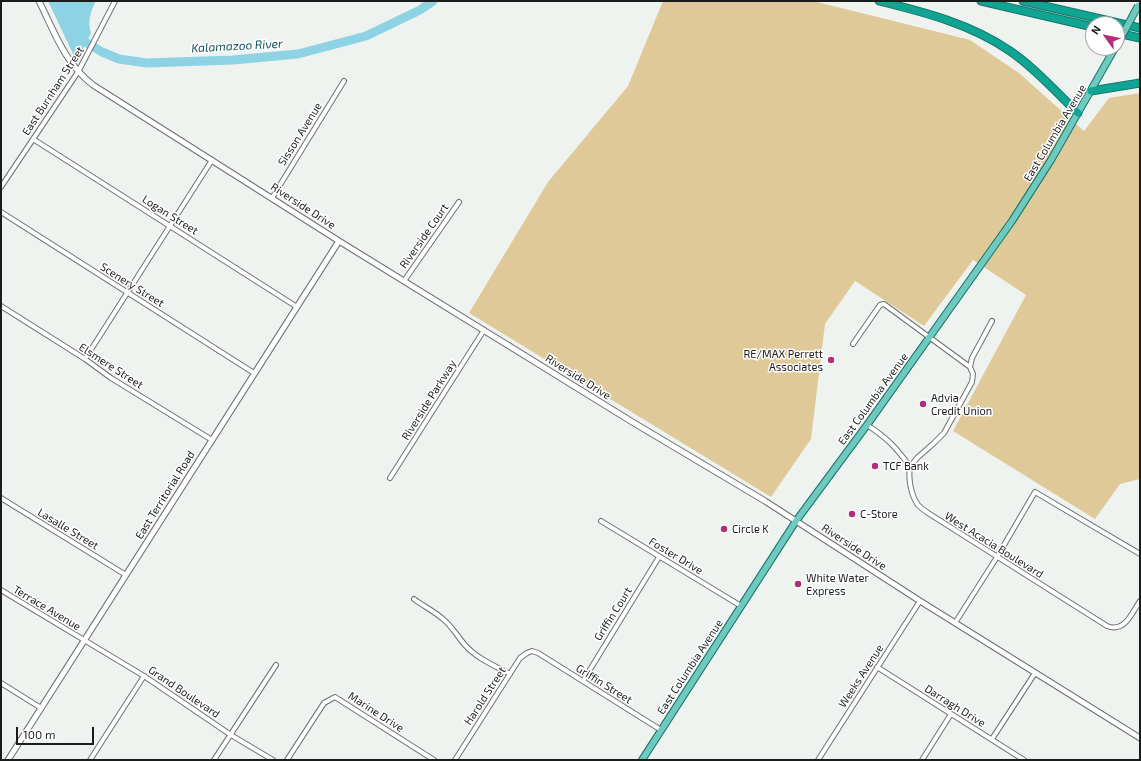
<!DOCTYPE html>
<style>
body{margin:0}
#map{position:relative;width:1141px;height:761px;overflow:hidden;background:#eff3f0;font-family:"Exo 2",sans-serif}
canvas{display:block}
.frame{position:absolute;inset:0;border:2px solid #1b1d1c;pointer-events:none}
.north{position:absolute;left:1085px;top:16px;width:40px;height:40px;box-sizing:border-box;background:#fff;border:1px solid #a4a5a4;border-radius:50%;rotate:303deg;font-size:11px;font-weight:700;line-height:16px;text-align:center;color:#1b1d1c}
.north::after{content:'';display:block;margin:auto;width:14px;height:18px;background:#b12f79;clip-path:polygon(50% 0,100% 100%,50% 72%,0 100%)}
.scale{position:absolute;left:16px;top:727px;width:78px;height:18px;box-sizing:border-box;border:2px solid #1b1d1c;border-top:0;padding-left:5px;font-size:12px;line-height:14px;white-space:nowrap;color:#1b1d1c;-webkit-text-stroke:3px #fff;paint-order:stroke}
</style>
<div id="map">
<canvas width="1141" height="761"></canvas>
<div class="frame"></div>
<div class="north">N</div>
<div class="scale">100 m</div>
</div>
<script>
const c = document.querySelector('canvas').getContext('2d');
c.lineJoin = 'round';
function paint(path, color) {
  c.fillStyle = color;
  c.fill(path, 'evenodd');
}
function strokePath(path, color, width, dash) {
  c.strokeStyle = color;
  c.lineWidth = width;
  c.lineCap = dash ? 'butt' : 'round';
  c.setLineDash(dash || []);
  c.stroke(path);
}
function label(font, color, halo, rows, align = 'center') {
  c.font = font + ' "Exo 2",sans-serif';
  c.lineWidth = 3;
  c.setLineDash([]);
  c.textBaseline = 'middle';
  c.strokeStyle = halo;
  c.fillStyle = color;
  for (const [text, x, y, turn = 0] of rows) {
    c.save();
    c.translate(x, y);
    c.rotate((+turn || 0) * Math.PI / 180);
    c.textAlign = isNaN(turn) ? turn : align;
    if (halo) c.strokeText(text, 0, 0);
    c.fillText(text, 0, 0);
    c.restore();
  }
}
paint(new Path2D(`
 M663 1H813L970 40 1019 73 1084 131 1109 98 1140 93V479L1120 484 1095 519 953 431 1026 295 973 260 924 326 855 281 825 324 811 439 771 497 469 313 548 182 628 86Z`), '#e0c998');
paint(new Path2D(`
 M48 1H96C91 10 87 22 91 33L79 57 74 56Z`), '#8ed3e3');
strokePath(new Path2D(`
 M77 35 79 38 102 52 119 59 147 63 233 60 298 54 366 36 420 10 433 1`), '#8ed3e3', 9);
const minor = new Path2D(`
 M33 139 297 307
 M1 187 78 72 115 1
 M272 198 344 81
 M1 212 254 373
 M404 281 459 202
 M1 306 85 359 111 378 212 440
 M853 344 880 305 884 304 970 367
 M85 359 212 160
 M867 425C886 437 897 448 910 467 908 479 911 495 918 505 921 508 925 511 928 513L1107 626C1125 633 1132 613 1140 601
 M910 467 917 458 934 443 944 433 972 382 973 374 970 367 972 358 992 321
 M390 478 484 330
 M1 498 126 575
 M601 521 741 606
 M1 590 144 676 231 735 273 760
 M414 599C423 606 434 611 443 619 452 626 457 636 465 645 476 658 495 666 510 674
 M955 623 997 557 1035 492 1140 554
 M877 667 1024 760
 M583 681 659 557
 M1 683 41 708
 M992 739 1035 673
 M90 760 144 676
 M214 760 276 665
 M287 760 324 703 335 697 434 760
 M455 760 520 658 527 653 532 651 538 653 661 730
 M818 760 920 601
 M922 760 951 714`);
const tertiary = new Path2D(`
 M39 1C54 31 65 64 93 85L339 241 634 423 765 501 920 601 1140 738
 M8 760 339 241`);
const primary = new Path2D(`
 M642 760 796 521 867 425 1012 221 1051 160 1115 48`);
const motorway = new Path2D(`
 M879 1C924 12 971 24 1010 51 1035 68 1056 92 1078 113
 M981 1 1093 27
 M1023 1 1140 28
 M1117 33 1140 38
 M1091 91 1140 83`);
strokePath(minor, '#6e716f', 6);
strokePath(tertiary, '#6e716f', 7);
strokePath(primary, '#147569', 8);
strokePath(motorway, '#147569', 9);
strokePath(minor, '#fff', 4);
strokePath(tertiary, '#fff', 5);
strokePath(primary, '#70c9be', 6);
strokePath(motorway, '#10a593', 7);
const primaryBridge = new Path2D(`
 M1117 45 1138 6`);
strokePath(primaryBridge, '#147569', 8, []);
strokePath(primaryBridge, '#70c9be', 6);
for (const [x, y, r, color] of [
 [831,360,4,"#b12f79"],
 [923,404,4,"#b12f79"],
 [875,466,4,"#b12f79"],
 [852,514,4,"#b12f79"],
 [724,529,4,"#b12f79"],
 [798,584,4,"#b12f79"]
]) {
  const dot = new Path2D();
  dot.arc(x, y, r, 0, 2 * Math.PI);
  c.fillStyle = color;
  c.fill(dot);
  strokePath(dot, '#fff', 1.5);
}
label('11px', '#1b1d1c', '#fff', [
 ["East Burnham Street",53,91,-57],
 ["East Columbia Avenue",1055,133,-59],
 ["Sisson Avenue",300,134,-58],
 ["Riverside Drive",303,206,33],
 ["Logan Street",170,215,32],
 ["Riverside Court",424,236,-55],
 ["Scenery Street",132,285,32],
 ["Elsmere Street",111,366,33],
 ["Riverside Drive",578,377,32],
 ["East Columbia Avenue",873,399,-54],
 ["Riverside Parkway",429,400,-58],
 ["East Territorial Road",165,495,-58],
 ["Lasalle Street",68,529,31],
 ["West Acacia Boulevard",994,545,32],
 ["Riverside Drive",854,547,33],
 ["Foster Drive",676,556,31],
 ["Terrace Avenue",47,608,31],
 ["Griffin Court",613,614,-58],
 ["East Columbia Avenue",690,667,-57],
 ["Weeks Avenue",861,676,-57],
 ["Griffin Street",604,684,32],
 ["Grand Boulevard",184,692,34],
 ["Harold Street",485,696,-57],
 ["Darragh Drive",955,706,32],
 ["Marine Drive",376,712,33]
]);
label('11px', '#1b1d1c', '#fff', [
 ["RE/MAX Perrett",823,354,"right"],
 ["Associates",823,367,"right"],
 ["Advia",931,398],
 ["Credit Union",931,411],
 ["TCF Bank",883,466],
 ["C-Store",860,514],
 ["Circle K",732,529],
 ["White Water",806,578],
 ["Express",806,591]
], 'left');
label('italic 12px', '#15505c', '#fff', [
 ["Kalamazoo River",237,46,-3]
]);
</script>
